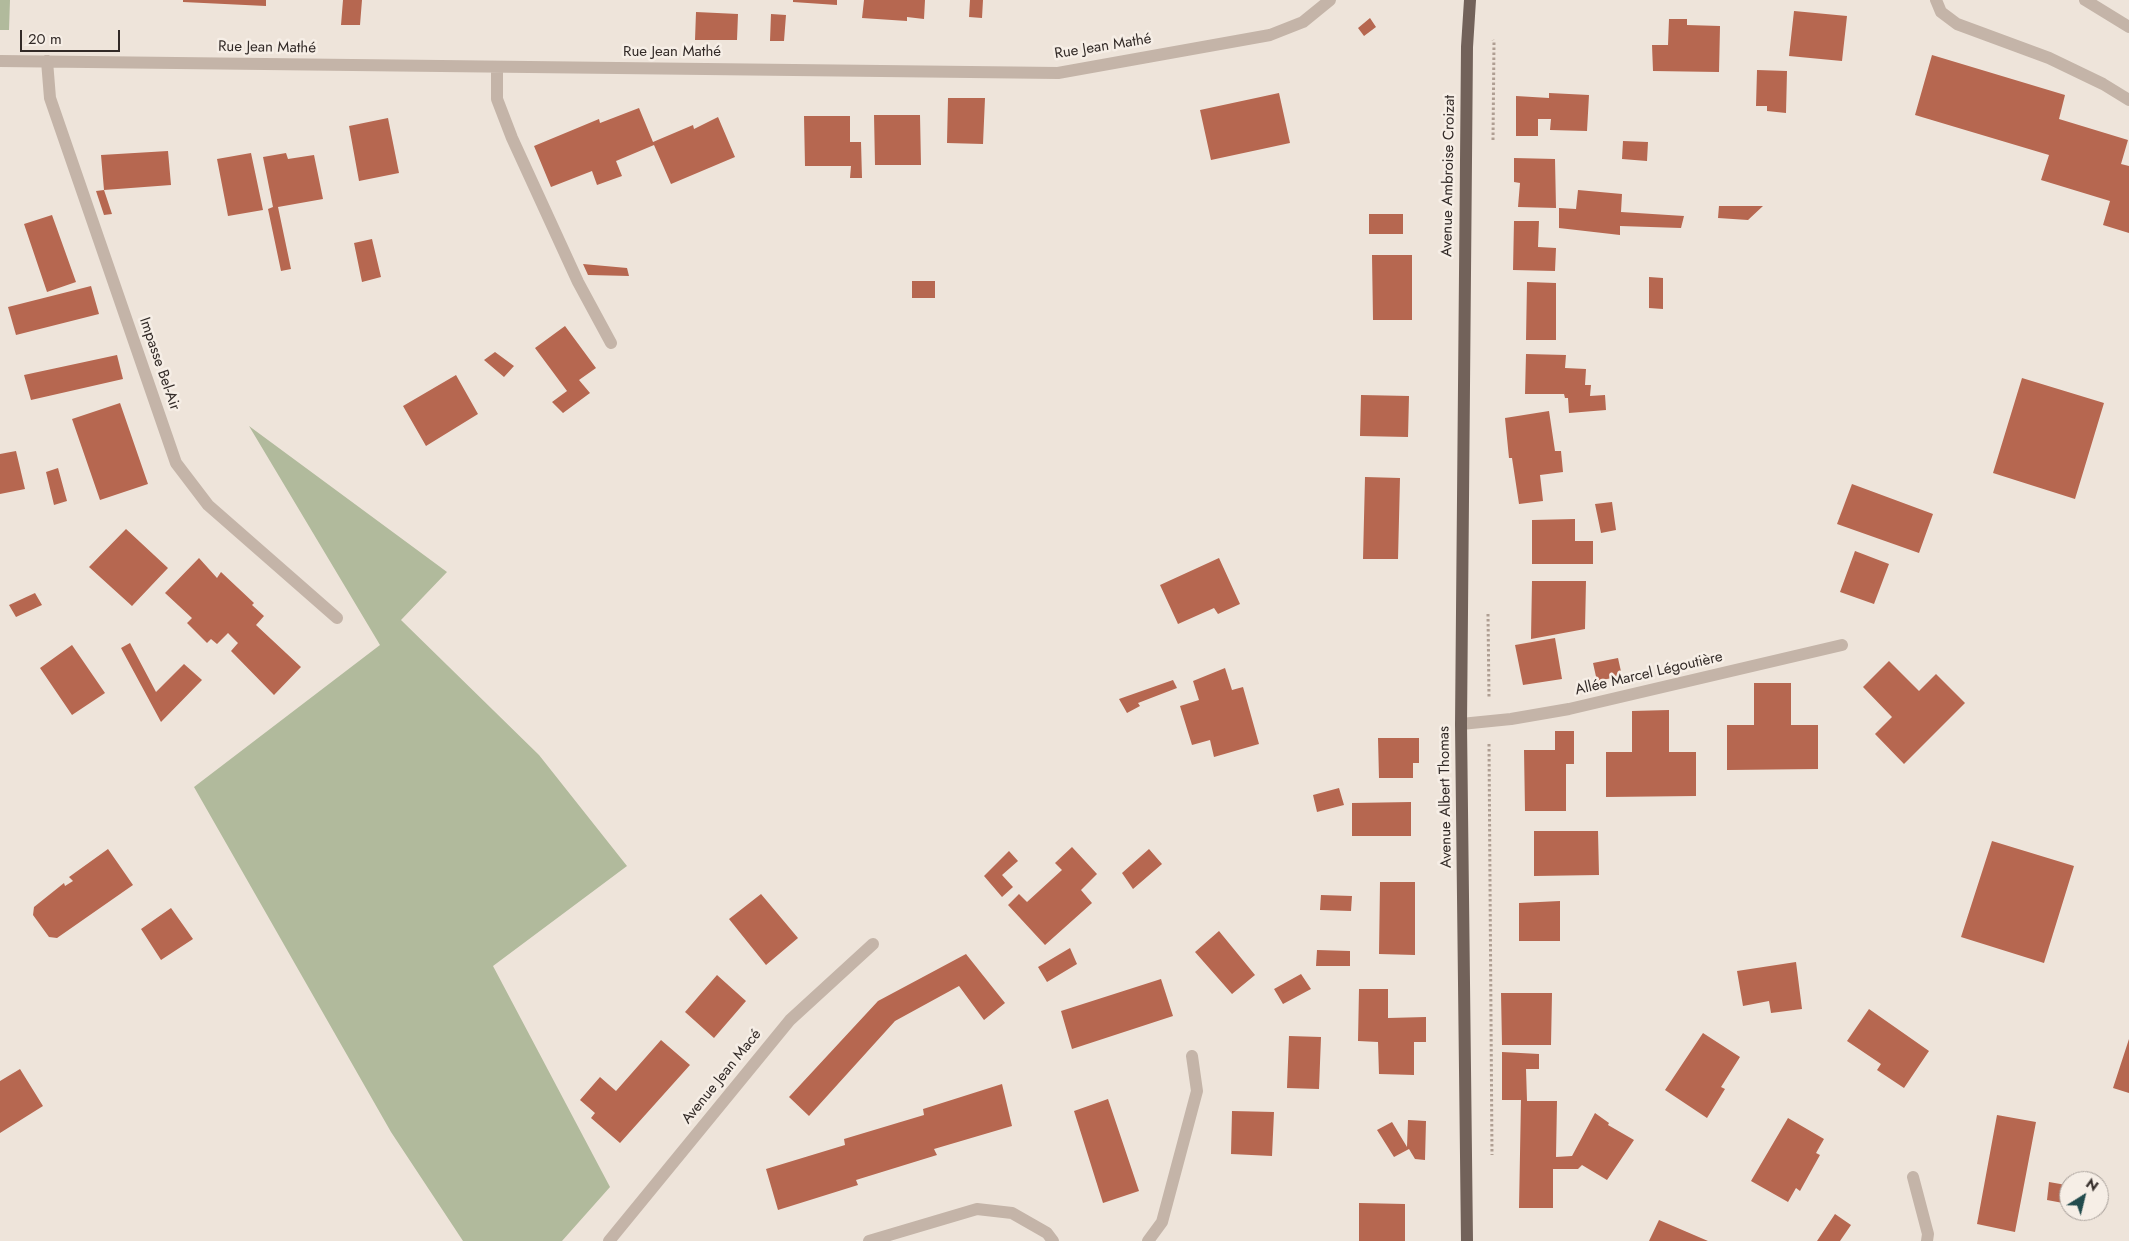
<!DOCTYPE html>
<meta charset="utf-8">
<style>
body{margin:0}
#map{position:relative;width:2129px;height:1241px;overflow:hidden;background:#eee4da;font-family:Jost,sans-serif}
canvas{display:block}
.north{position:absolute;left:2059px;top:1171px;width:50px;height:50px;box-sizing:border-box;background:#f6eee6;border:1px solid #a8a09a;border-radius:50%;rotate:36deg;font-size:14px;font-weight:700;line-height:20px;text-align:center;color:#322a27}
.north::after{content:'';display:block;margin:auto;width:18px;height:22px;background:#224b4d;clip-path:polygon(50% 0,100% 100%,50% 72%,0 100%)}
.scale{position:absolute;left:20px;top:30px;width:100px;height:22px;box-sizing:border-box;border:2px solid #322a27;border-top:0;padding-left:6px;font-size:15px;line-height:18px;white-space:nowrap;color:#322a27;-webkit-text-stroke:4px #f6eee6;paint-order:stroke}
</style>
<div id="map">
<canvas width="2129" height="1241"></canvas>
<div class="north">N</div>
<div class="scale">20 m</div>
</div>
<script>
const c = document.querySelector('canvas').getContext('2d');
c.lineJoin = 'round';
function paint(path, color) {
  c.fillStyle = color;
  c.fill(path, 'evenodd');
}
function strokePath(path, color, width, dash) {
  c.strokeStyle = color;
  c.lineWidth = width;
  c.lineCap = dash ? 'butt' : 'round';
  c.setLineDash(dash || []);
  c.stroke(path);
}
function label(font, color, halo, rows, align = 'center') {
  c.font = font + ' Jost,sans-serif';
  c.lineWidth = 5;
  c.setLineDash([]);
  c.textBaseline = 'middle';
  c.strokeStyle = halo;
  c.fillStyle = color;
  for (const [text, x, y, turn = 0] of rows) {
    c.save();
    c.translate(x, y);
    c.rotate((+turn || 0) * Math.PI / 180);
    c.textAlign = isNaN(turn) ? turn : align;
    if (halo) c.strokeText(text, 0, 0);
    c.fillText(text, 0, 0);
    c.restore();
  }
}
paint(new Path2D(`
 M0 0H10L9 30H0Z
 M249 426 447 572 401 620 539 755 627 866 493 966 610 1187 562 1241H463L391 1132 194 787 380 645Z`), '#b1ba9c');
paint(new Path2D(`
 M183 0H266V6L183 2Z
 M343 0H362L360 25H341Z
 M793 0H837V5L793 2Z
 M864 0H925L924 19 907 17V21L862 18Z
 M970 0H983L982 18 969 17Z
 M1794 11 1847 16 1842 61 1789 56Z
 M696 12 738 14 737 40H695Z
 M771 14 786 15 784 41H770Z
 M1370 18 1376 27 1364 36 1358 28Z
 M1669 19H1687V25L1720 26 1719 72 1653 71 1652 45H1668Z
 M1932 55 2065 95 2059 119 2128 140 2121 164 2129 166V233L2103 225 2110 201 2041 180 2049 155 1915 115Z
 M1757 70 1787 71 1786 113 1767 111V106H1756Z
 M1279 93 1290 143 1211 160 1200 110Z
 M1549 93 1589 95 1587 131 1550 130 1551 119H1538V136H1516V96L1549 98Z
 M948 98H985L983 144 947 143Z
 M639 108 653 142 693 125 694 129 718 117 735 157 671 184 654 145 616 161 622 176 597 185 592 171 551 187 534 146 599 119 600 123Z
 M874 115H920L921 165H875Z
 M804 116H850V142H861L862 178H850L851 166H805Z
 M388 118 399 173 359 181 349 126Z
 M1623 141 1648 142 1647 161 1622 159Z
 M168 151 171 185 104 190 112 214 104 215 96 191 104 190 101 155Z
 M251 153 263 210 228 216 217 159Z
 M286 153 288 159 314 155 323 199 278 207 291 269 281 271 268 209 273 207 263 157Z
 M1514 158 1555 159 1556 208 1518 207 1520 183 1514 182Z
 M1578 190 1622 194 1621 212 1684 216 1681 228 1620 226V235L1559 228V208L1576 209Z
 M1719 206H1763L1748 220 1718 218Z
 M1369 214H1403V234H1369Z
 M52 215 76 282 47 292 24 224Z
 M1514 221H1539L1538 247 1556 248 1555 271 1513 270Z
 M372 239 381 277 362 282 354 243Z
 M1372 255H1412V320H1373Z
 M583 264 627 268 629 276 588 275Z
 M1649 277 1663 278V309L1649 308Z
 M912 281H935V298H912Z
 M1527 282 1556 283V340H1526Z
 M91 286 99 314 16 335 8 307Z
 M565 326 596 368 579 380 590 393 563 413 552 402 567 391 535 348Z
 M495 352 514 366 504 377 484 360Z
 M1526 354 1566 355 1565 368 1586 369 1585 385H1591L1590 396 1605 395 1606 410 1569 413 1568 398H1565L1564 394H1525Z
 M117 355 123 379 31 400 24 375Z
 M456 375 478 414 426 446 403 406Z
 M2022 378 2104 403 2075 499 1993 473Z
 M1361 395 1409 396 1408 437 1360 436Z
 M120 403 148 484 100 500 72 419Z
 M1549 411 1555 451H1561L1563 472 1540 475 1543 501 1519 504 1512 458H1509L1505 418Z
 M16 451 25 489 0 494V454Z
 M58 468 67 501 54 505 46 472Z
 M1365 477 1400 478 1398 559H1363Z
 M1852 484 1933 514 1919 553 1837 524Z
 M1612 502 1616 530 1601 533 1595 504Z
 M1575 519V541H1593V564H1532V520Z
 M126 529 168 568 132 606 89 567Z
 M1855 551 1889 564 1874 604 1840 592Z
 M199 558 217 578 221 572 254 603 252 605 264 616 256 625 301 667 274 695 231 651 238 643 228 633 217 644 211 639 207 643 187 623 192 618 165 593Z
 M1219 558 1240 604 1218 614 1214 608 1178 624 1160 585Z
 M1532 581H1586L1585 629 1531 639Z
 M35 593 42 605 16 617 9 605Z
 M1555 638 1562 679 1523 685 1515 645Z
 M130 643 156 692 184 664 202 680 161 722 121 648Z
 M72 645 105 693 72 715 40 668Z
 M1618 658 1622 676 1597 681 1593 663Z
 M1889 661 1919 691 1936 674 1965 703 1904 764 1875 734 1892 717 1863 687Z
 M1225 668 1232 690 1243 687 1259 744 1214 757 1210 740 1192 745 1180 706 1199 700 1193 681Z
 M1173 680 1177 688 1138 703 1140 706 1127 713 1119 699Z
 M1754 683H1791V725H1818V769L1727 770V725H1754Z
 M1669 710V752H1696V796L1606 797V752H1632V711Z
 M1555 731H1574V764H1566V811H1525L1524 750H1555Z
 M1378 738H1419V763H1413V778H1379Z
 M1339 788 1344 805 1317 812 1313 795Z
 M1411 802V836H1352V803Z
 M1534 831H1598L1599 875 1534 876Z
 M1992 841 2074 866 2044 963 1961 937Z
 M1072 847 1097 874 1081 890 1092 903 1045 945 1008 905 1019 894 1027 902 1062 870 1055 863Z
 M108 849 133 885 57 938 49 937 33 915 34 907 64 883 65 886 73 881 69 877Z
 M1149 849 1162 864 1133 889 1122 873Z
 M1009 851 1018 861 1002 875 1013 887 1002 897 984 876Z
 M1380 882H1415V955L1379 954Z
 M761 894 798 938 766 965 729 919Z
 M1321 895 1352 896 1351 911 1320 910Z
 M1560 901V941H1519V903Z
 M171 908 193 939 161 960 141 929Z
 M1219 931 1255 975 1232 994 1195 952Z
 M1070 948 1077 964 1047 982 1038 967Z
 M1317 950 1350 951V966H1316Z
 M966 954 1005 1003 984 1020 959 986 895 1021 809 1116 789 1097 878 1001Z
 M1796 962 1802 1009 1771 1013 1769 1001 1743 1006 1737 971Z
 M1301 974 1311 989 1283 1004 1274 989Z
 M717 975 746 1001 714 1038 685 1012Z
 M1161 979 1173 1016 1072 1049 1061 1011Z
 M1359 989H1388V1018L1426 1017V1042H1414V1075L1379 1074 1378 1042 1358 1041Z
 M1501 993H1552L1551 1045H1502Z
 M1869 1009 1929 1051 1904 1088 1877 1070 1881 1064 1847 1041Z
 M1703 1033 1740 1057 1721 1087 1725 1089 1707 1118 1665 1090Z
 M1289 1036 1321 1037 1319 1089 1287 1088Z
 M2129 1039V1093L2113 1088Z
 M661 1040 690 1065 620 1143 591 1118 595 1113 580 1100 600 1077 616 1091Z
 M1502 1052 1539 1054V1069H1526L1527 1101H1557L1556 1157 1572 1156 1595 1113 1609 1123 1608 1125 1634 1140 1607 1180 1582 1165 1578 1169H1553V1208H1519L1521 1100H1502Z
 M20 1069 43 1106 0 1133V1081Z
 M1002 1084 1012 1126 934 1149 937 1155 856 1180 858 1185 778 1210 766 1169 845 1145 844 1139 924 1115 923 1109Z
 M1108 1099 1139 1191 1103 1203 1074 1111Z
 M1232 1111 1274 1112 1272 1156 1231 1154Z
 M1997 1115 2036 1122 2015 1232 1977 1224Z
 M1788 1118 1824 1139 1816 1153 1820 1155 1800 1191 1796 1188 1788 1202 1751 1181Z
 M1408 1120 1426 1121 1425 1160 1415 1159 1409 1149 1394 1157 1377 1130 1392 1122 1407 1147Z
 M2049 1182 2066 1185 2063 1203 2047 1200Z
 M1359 1203 1405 1204V1241H1359Z
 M1835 1214 1851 1225 1840 1241H1817Z
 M1659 1220 1708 1241H1649Z`), '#b66750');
strokePath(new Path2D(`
 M1493 140 1494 42 1493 40
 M1488 614 1489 698
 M1489 744 1492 1155`), '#af9e92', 3, [2.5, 2.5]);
strokePath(new Path2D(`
 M1936 0 1941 12 1957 24 2049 58 2103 84 2129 100
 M2085 0 2129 27
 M0 61 1058 73 1270 35 1303 22 1330 0
 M47 61 50 98 176 463 208 505 337 618
 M497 67V99L512 138 578 282 611 343
 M1461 724 1511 719 1569 709 1842 645
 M1913 1177 1928 1234 1927 1241
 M609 1241 790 1020 873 944
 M869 1241 977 1209 1012 1213 1047 1233 1053 1241
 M1148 1241 1162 1222 1197 1091 1192 1056`), '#c4b4a8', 12);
strokePath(new Path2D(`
 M1467 1241 1461 724 1467 47 1470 0`), '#72625a', 12);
label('15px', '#322a27', '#f6eee6', [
 ["Rue Jean Mathé",1103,47,-9],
 ["Rue Jean Mathé",267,48,1],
 ["Rue Jean Mathé",672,52],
 ["Avenue Ambroise Croizat",1449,176,-89],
 ["Impasse Bel-Air",159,364,71],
 ["Allée Marcel Légoutière",1649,674,-13],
 ["Avenue Albert Thomas",1446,797,-91],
 ["Avenue Jean Macé",722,1077,-51]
]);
</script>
